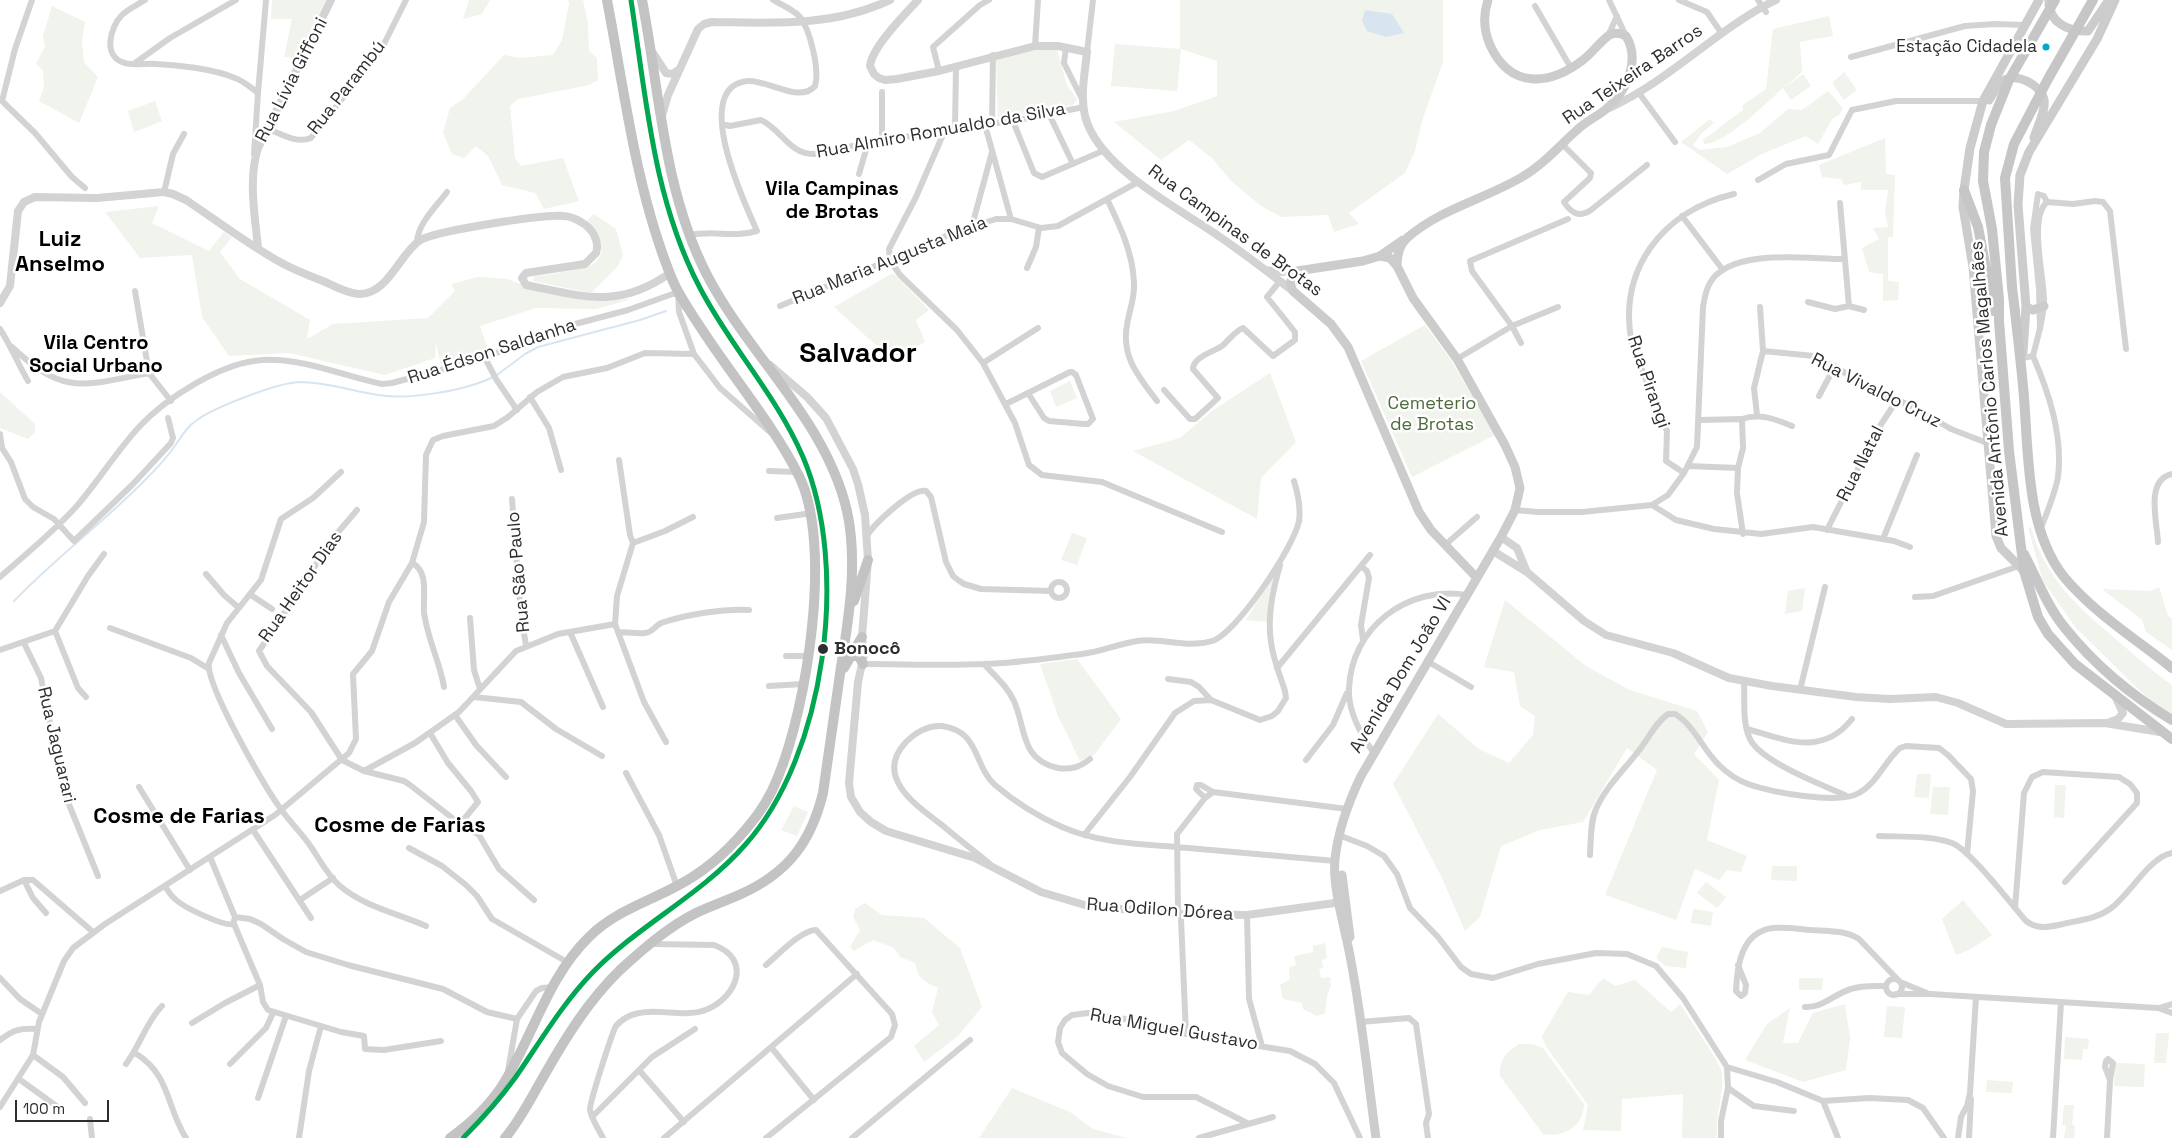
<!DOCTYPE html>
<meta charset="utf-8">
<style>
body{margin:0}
#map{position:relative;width:2172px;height:1138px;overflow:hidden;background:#fff;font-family:"Space Grotesk",sans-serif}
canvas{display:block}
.scale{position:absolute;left:15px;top:1100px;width:94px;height:22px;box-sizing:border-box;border:2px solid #2e2e2e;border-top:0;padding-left:6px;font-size:15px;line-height:18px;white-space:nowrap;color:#2e2e2e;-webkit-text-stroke:4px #fff;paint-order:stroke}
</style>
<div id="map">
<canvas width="2172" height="1138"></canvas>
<div class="scale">100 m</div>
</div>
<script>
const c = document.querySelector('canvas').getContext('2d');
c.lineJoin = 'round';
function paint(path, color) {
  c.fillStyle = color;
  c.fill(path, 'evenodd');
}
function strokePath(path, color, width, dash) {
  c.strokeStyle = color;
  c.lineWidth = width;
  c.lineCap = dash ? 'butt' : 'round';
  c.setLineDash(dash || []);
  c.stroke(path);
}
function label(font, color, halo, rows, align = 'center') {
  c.font = font + ' "Space Grotesk",sans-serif';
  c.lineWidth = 5;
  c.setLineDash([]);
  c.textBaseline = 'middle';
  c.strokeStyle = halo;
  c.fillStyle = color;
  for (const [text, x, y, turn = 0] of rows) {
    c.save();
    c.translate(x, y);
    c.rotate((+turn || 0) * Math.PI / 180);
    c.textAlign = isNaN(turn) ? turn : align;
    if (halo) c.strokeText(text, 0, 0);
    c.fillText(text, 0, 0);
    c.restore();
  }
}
paint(new Path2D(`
 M272 0H327L296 58 284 57 292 19H271Z
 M469 0H490L482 14 463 19Z
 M568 0H583L588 23 589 51 597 58 598 80 589 85 518 99 510 106 515 158 521 166 563 158 579 201 544 209 535 193 502 185 488 156 476 146 464 158 452 154 443 133 450 108 463 99 504 55 519 58 553 55 562 40 569 4Z
 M1180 0H1443V62L1422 121 1415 151 1405 173 1349 213 1359 224 1334 232 1328 215 1282 217 1261 206 1230 180 1212 158 1189 140 1161 160 1114 122 1174 111 1217 96V61L1181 49 1177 91 1111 86 1115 44 1180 49Z
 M52 6 85 22 82 41 84 62 98 77 79 123 39 101 44 87 43 71 36 63 45 47 43 36Z
 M1829 16 1833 36 1800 42 1802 72 1784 88 1803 74 1811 86 1791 100 1783 88C1766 103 1726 144 1704 144L1703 140 1743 110V105L1766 89 1773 29Z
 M1031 49H1057L1067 85 1077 99 1073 105 998 119 996 59Z
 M1844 72 1857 90 1844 100 1832 83Z
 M1828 91 1843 108 1839 115 1833 118 1818 144 1806 136 1764 153 1727 174 1681 142 1710 119 1714 123 1701 134 1693 145 1699 150 1727 147 1760 133 1788 109 1802 110Z
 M155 101 162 121 134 132 128 111Z
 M1885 138 1886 174 1895 175 1893 237H1888V281L1899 282 1898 300 1883 301V274L1869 272 1862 248 1879 239 1873 228 1888 227 1885 212 1888 190H1861V182L1844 185 1841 179 1822 177 1819 165Z
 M159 206 152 223 209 251 224 232 232 237 220 252 240 279 310 320 307 339 333 324 428 318 455 291 451 284 478 277 508 279 517 283 594 301 632 299 596 309 536 308 480 326 489 352 441 366 436 343 435 358 385 375 289 353 229 356 202 317 192 255 140 258 105 212Z
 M594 214 616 229 623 255 617 267 591 293 533 281 534 277C544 275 586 269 592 265 611 253 597 231 587 220Z
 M893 273 929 310 916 320 925 342 890 358 834 307Z
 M1425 325 1451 360 1495 435 1412 477 1361 361Z
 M1270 373 1296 442 1261 478 1257 519 1133 451 1180 438 1212 411Z
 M1070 381 1077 398 1056 407 1050 391Z
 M0 392 35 424V432L28 439 0 428Z
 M2031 527C2045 579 2079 608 2118 641 2136 656 2153 672 2172 685V722L2076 628 2043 581 2028 528Z
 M1072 533 1087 538 1077 565 1061 560Z
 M1272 578 1274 580 1269 596 1267 622 1246 620Z
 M2159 587 2168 616 2172 618V650L2146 632 2142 620 2102 589 2150 591Z
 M1805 588 1802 611 1785 614 1788 591Z
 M1505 600 1586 666 1630 690 1697 711 1708 732 1694 754 1719 780 1707 840 1747 856 1741 872 1727 870 1719 880 1695 869 1676 920 1605 895 1657 770 1627 748 1583 822 1540 830 1501 846 1480 917 1465 931 1442 878 1393 784 1438 714 1479 749 1509 763 1533 735 1535 716 1520 706 1514 672 1484 667Z
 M1077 659 1121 719 1094 755 1080 761 1058 716 1040 664Z
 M1917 774H1931L1929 798 1914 797Z
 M2055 785H2066L2064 818 2054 817Z
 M1933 787H1950L1948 815 1930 814Z
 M794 806 808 812 797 836 781 830Z
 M1772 866H1797V881L1771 880Z
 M1706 882 1726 897 1717 908 1697 893Z
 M1963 900 1992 935 1971 949 1956 955 1942 919Z
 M865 903 882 915 924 918 960 948 982 1007 958 1036 924 1062 914 1046 939 1025 932 1012 938 988C922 980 919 980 915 963L900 957 894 948 873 940 854 951 850 947 860 930 853 917 855 909Z
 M1693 909 1713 912 1711 926 1691 923Z
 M1325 943 1327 958 1322 960 1323 968 1319 969 1321 978 1330 977 1331 985 1327 996 1325 1013 1317 1016 1303 1009 1302 1003 1283 999 1280 985 1290 979 1289 967 1296 965 1294 956 1313 952V946Z
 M1662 947 1688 952 1686 968 1665 966 1656 958Z
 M1603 978 1615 986 1635 980 1671 1012 1680 1004C1687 1015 1721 1064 1722 1073 1724 1095 1715 1116 1717 1138H1682L1683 1094 1622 1099 1621 1131 1583 1130 1588 1105 1545 1045 1542 1036 1568 992 1589 995Z
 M1799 978H1823L1822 990H1799Z
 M1845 1004 1850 1038 1846 1070 1803 1082 1745 1060 1767 1024 1790 1008 1783 1043H1798L1813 1013Z
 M1887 1006 1905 1007 1902 1038 1884 1037Z
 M2156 1033H2169L2166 1063H2154Z
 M2065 1037 2089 1039 2088 1049H2083L2082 1060 2064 1059Z
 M1519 1044H1532L1543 1048 1584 1104C1584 1126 1564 1138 1543 1134L1500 1076C1499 1059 1506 1053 1519 1044Z
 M2115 1063 2145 1064 2144 1087 2114 1086Z
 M1987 1080 2013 1082 2012 1093 1986 1092Z
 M1012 1088 1070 1112 1093 1129 1127 1138H979Z
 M2064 1105H2074L2072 1125 2075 1126 2074 1138H2064L2066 1125H2062Z`), '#f0f4ec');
paint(new Path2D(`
 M1365 10 1392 14 1404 33 1386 37 1367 31 1362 21Z`), '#d8e5f1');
strokePath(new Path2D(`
 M497 375 525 354 538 347 640 320 666 311
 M14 601C55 558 103 523 145 480 153 472 161 464 168 455 178 444 184 428 197 420 215 407 277 383 299 382 326 382 351 391 378 395 408 400 465 391 493 377`), '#d8e5f1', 2);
strokePath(new Path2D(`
 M32 0 15 49 2 101 35 133 72 177 85 188
 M145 0C137 5 128 9 122 15 110 27 102 57 125 63 134 66 146 63 156 64 179 65 214 69 235 78 244 81 250 87 258 93L254 154
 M1609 0 1626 36
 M1679 0 1707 12 1722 34
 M1758 0 1766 12
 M1535 6 1571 68
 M1608 36 1617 16
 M1035 46 1038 0
 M1066 47 1064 63 1083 101
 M1087 52 1093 0
 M1851 57 1965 26 1995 24 2025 25
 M135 63 170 38 236 0
 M939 71 933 47 980 5 989 0
 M258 93 266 0
 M1639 93 1675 142
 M1049 114 1073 164
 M1013 121 1034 173 1042 177 1105 150
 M722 124 730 126 761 120C781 129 790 155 814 154L882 140 935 133 962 127 1013 121 1084 107
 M992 124 993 55
 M985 125 1011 219
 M955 128 956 67
 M268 129C281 134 297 144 311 138L381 50 406 0
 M945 130 916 197 889 249 890 260 900 275 957 330 983 363 1015 423 1029 465 1042 475 1102 482 1222 532
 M882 140V92
 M1562 144 1591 173 1590 178 1564 202C1571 213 1579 218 1591 210L1647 165
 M859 174 868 143
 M1758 180 1786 164 1829 155 1852 110 1896 101H1983
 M164 192 173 154 184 134
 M1107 199C1120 226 1133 253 1134 283 1135 298 1129 311 1127 325 1121 357 1139 377 1157 401
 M2047 202 2073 204 2095 201 2103 202 2110 211 2126 349
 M1840 203 1849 306
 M1682 216 1723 270
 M972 226 992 152
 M690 235C715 230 732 238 757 231 745 204 690 88 747 81 767 79 800 104 815 86 820 70 810 30 800 17 794 10 782 5 773 0
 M417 242C418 223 436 207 447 192
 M1027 268 1036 247 1039 228
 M135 291 149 373 171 401
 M1808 302 1835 309 1849 306 1864 310
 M780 306 958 231 996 219H1011L1041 228 1058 226 1138 182
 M0 329C11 346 18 364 28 381
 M1521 343 1512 326 1472 271 1470 261 1568 219
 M12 347C65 397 84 385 149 373
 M1763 351 1814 356 1882 393 1911 406 1951 429 1987 443
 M2033 356C2049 393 2063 435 2058 477 2055 494 2047 512 2041 528
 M485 358 496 379 517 410
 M2022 358 2033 356C2037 339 2043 321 2044 303 2045 279 2028 219 2047 202L2044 196 2038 194 2033 229 2039 289 2040 329
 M1457 359 1512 326 1558 307
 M983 363 1038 328
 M1164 390 1190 419H1195L1218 398 1193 369C1193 357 1213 352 1222 346 1229 340 1235 331 1243 328L1273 356 1295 340V332L1267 297 1280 281
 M1819 396 1835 366
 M530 397 549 428 561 470
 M1006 404 1070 372H1072L1076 375 1093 419 1088 424H1084L1049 421 1044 418 1028 393
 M1757 415 1754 388 1763 351 1760 307
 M1699 420 1742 419
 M0 434 2 448 11 462 25 499 33 507 54 519 74 541 133 484 171 443 173 438 168 418
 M619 460 630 535 633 543
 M1688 466 1738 468
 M769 471 797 472
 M341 472 313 498 281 519 261 580 227 623 209 663C205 683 264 786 278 805 287 819 299 830 309 844 319 858 327 875 340 886 365 907 397 913 426 926
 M1684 473 1666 461 1667 431 1632 345C1617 270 1662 211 1734 194
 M512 499 521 616 526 645
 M1652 505 1676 520 1714 529 1761 534 1813 527 1894 541 1910 547
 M1515 510 1538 512H1582L1652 505 1668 495 1684 473 1697 447 1703 307C1705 295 1707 284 1716 275 1744 249 1808 259 1844 259
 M777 518 812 513
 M1827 530 1878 429 1897 400
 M1743 534 1737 493 1738 468 1743 448 1742 419C1760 413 1775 419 1792 426
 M867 536C874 524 912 488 926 491L931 497 946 562 953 576 958 580 964 584 981 589 1051 591
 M1883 539 1917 455
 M2158 542C2157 521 2145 480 2172 474
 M633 543 617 596 615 624 644 702 666 742
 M633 543 665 531 693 517
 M1445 545 1477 517
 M412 563C429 571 423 596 424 612 427 638 440 662 444 687
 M1361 566 1367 571 1369 578 1361 625 1363 640
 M206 574 224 595 239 608
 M0 577C25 555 52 533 75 508 98 482 115 453 139 427 166 398 222 362 263 360 303 358 344 376 382 384L392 383 485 358 541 333 628 310 678 292 679 312 694 354
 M1051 590a8 8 0 1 1 16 0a8 8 0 1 1-16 0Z
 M251 595 272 609
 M1915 597 1933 596 2019 566
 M470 618 474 670 480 689
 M110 628 191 658 209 669
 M55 631 78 688 86 697
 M570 632 603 707
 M618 632C626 632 636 634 645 633 652 633 655 626 661 623 688 614 721 609 749 610
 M221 635 239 673 272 729
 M24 643 41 678 64 792 98 876
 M0 650 55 631 88 576 104 554
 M786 656H808
 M1427 661 1471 687
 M863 664C903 664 944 666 984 664 1017 663 1049 658 1082 654 1101 652 1118 644 1137 641 1162 637 1186 649 1212 641 1236 634 1294 547 1299 521 1301 508 1298 494 1294 481
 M984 664C995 676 1007 686 1014 701 1026 728 1020 760 1058 768 1071 770 1080 767 1090 759
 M1277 668 1370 555
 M1168 679 1191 682 1199 687 1211 700 1260 720 1272 716 1278 711 1286 698 1285 691C1280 675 1273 659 1271 642 1267 616 1273 590 1280 565
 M1744 682C1745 699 1742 723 1750 739 1760 761 1822 785 1845 795
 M769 686 803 684
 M1800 690 1825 587
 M474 697 521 702 556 729 602 756
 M455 715 476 745 506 777
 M1747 729C1786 740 1822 757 1852 719
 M430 733 448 763 471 791 478 802 460 824
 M1373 752C1361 734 1348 712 1349 689 1351 627 1408 585 1467 595
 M342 760 311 712 267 666 259 651 309 576 329 543 357 510
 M342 760 364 771 404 781 410 785 460 824 479 835 499 869 534 900
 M1306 760 1333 725 1347 693
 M364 771 415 743 459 712 516 651 558 634 615 624
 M626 773 659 835 677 886
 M139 787 190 870
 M1205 798 1196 789 1197 785H1201L1213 792
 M253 830 311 918
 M1084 835 1130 777 1175 713 1194 701 1211 700
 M1341 836 1367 846 1384 856 1397 874 1410 908 1438 937 1461 967 1471 974 1493 978 1538 964 1596 953 1627 954 1656 966 1683 998 1727 1067 1728 1088 1721 1121V1138
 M1879 836C1902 837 1930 835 1952 843 1970 850 2011 904 2026 921 2038 930 2049 927 2063 924 2079 920 2096 919 2110 909 2130 895 2149 857 2172 853
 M409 848 442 866 466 885 477 896 492 919 567 962
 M1590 855C1591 840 1590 823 1596 809 1605 788 1623 771 1637 753 1648 740 1654 724 1668 714H1675C1694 725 1703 750 1719 765 1727 773 1737 780 1748 784 1770 792 1839 805 1859 793 1877 783 1885 761 1900 748L1906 746 1939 748 1948 755 1971 779 1973 791 1967 854
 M210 857 235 917 234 921
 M989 863C973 850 957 838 942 825 917 806 873 777 906 742 915 733 928 725 942 726 980 731 973 765 995 785 1015 802 1039 817 1062 827 1099 843 1138 844 1177 847 1230 852 1283 856 1335 861
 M24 880 33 898 46 913
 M165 886C168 891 171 896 175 899 183 907 224 927 234 924L260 985 263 1002 268 1010 341 1032 364 1036 365 1049 384 1050 441 1041
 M0 891 24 880H33L93 932
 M300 900 333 878
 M2015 908 2024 793 2032 777 2043 772 2119 777 2130 784 2137 793V803L2065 882
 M1247 915 1249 999 1262 1046
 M235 917 250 919 261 924 283 939 306 952 348 965 443 989 487 1012 517 1019
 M1738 965 1746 985 1745 993 1741 996 1736 991C1737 966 1741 932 1773 928 1785 927 1799 929 1811 930 1828 931 1844 930 1859 939L1899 981
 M0 978 20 999 42 1014
 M1886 987a8 8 0 1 1 16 0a8 8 0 1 1-16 0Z
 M1900 982 1927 993
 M1896 994H1930L2158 1008 2172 1013
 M1805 1007C1823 1008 1834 994 1851 989 1862 985 1875 986 1886 986
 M2159 1008 2172 1004
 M1360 1022 1409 1018 1416 1024 1429 1114 1426 1123 1428 1138
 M192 1023 225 1003 260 985
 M1186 1034 1181 919 1178 909 1177 834 1205 798 1213 792 1347 809
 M0 1040C13 1030 20 1028 37 1029
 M771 1047 814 1100
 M135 1053C171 1075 166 1107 186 1138
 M33 1055 63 1077 85 1103
 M126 1064C140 1046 146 1022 162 1006
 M230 1064 266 1028 273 1013
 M1727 1067 1777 1082 1823 1101 1869 1098 1908 1100 1923 1108 1944 1138
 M639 1070 684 1122
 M508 1071 517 1019 536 991 542 988 553 987
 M19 1079 59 1108
 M1728 1088 1754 1106 1794 1111
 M258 1098 286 1016
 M1823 1101 1838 1138
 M0 1107 33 1055 39 1022 64 961 73 948 105 924 275 815 349 753 356 739 353 674 372 651 389 602 412 563 424 522 426 455 433 440 443 436 494 426 508 417 537 392 563 377 607 368 645 353 694 354 720 388 770 432
 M592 1117 652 1057 695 1029
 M90 1119 92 1138
 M1247 1123 1196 1097H1143L1108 1086 1087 1074 1062 1053 1058 1042 1060 1028 1065 1020 1072 1015 1088 1013 1143 1022 1196 1036 1290 1051 1315 1064 1334 1083 1360 1138
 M299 1138 309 1071 321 1026
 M603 1138C599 1130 592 1120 590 1110 589 1104 612 1033 616 1026 621 1020 628 1016 635 1014 659 1007 685 1019 708 1009 737 996 752 959 714 945L651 944
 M664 1138 857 974
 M766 1138 891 1037 895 1025 892 1014 816 930C801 930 778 955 766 965
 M852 1138 970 1040
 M1199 1138 1273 1117
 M1958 1138 1961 1117 1967 1106 1970 1093 1976 997
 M1969 1138 1971 1099
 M2053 1138 2061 1002
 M2107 1138 2110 1080 2113 1063 2108 1059 2106 1061 2105 1067 2110 1080`), '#d3d3d3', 6);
strokePath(new Path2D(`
 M918 0C905 14 872 47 870 66L874 74 879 78 885 80 897 79 939 71 1035 46H1058L1087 52C1085 73 1080 95 1085 116 1098 168 1179 208 1220 237 1245 254 1269 273 1293 291
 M653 53 666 73 673 74 678 70
 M1609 108C1670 81 1716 29 1776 0
 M662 116 668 95 698 29 704 24 712 22C774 23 832 27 890 0
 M258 248C255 216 248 179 258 148L331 0
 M1266 270 1280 272 1297 271
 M0 303 10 286 18 211 24 202 35 197 97 198 164 192 173 194 186 200C216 220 246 243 278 261 292 269 307 275 323 281 334 286 346 293 358 294 387 296 399 255 419 241 432 231 545 214 563 216 570 216 576 219 581 222 592 228 600 241 596 253L585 264 526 273 522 278 526 285C582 296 618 310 670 273
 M770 365 807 397 826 418 853 469 858 484 865 515 868 560 862 637 864 655 858 682 849 783 851 797 860 812 871 822 886 831 975 858 1041 892 1088 906 1180 914 1247 915 1342 902
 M1501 537 1517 548 1526 570
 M1493 551 1527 572 1584 621 1606 635 1673 653 1729 678 1772 686 1856 697 1890 699 1936 697 1958 703 2006 724 2105 723 2160 732
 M2110 722 2118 719 2123 713 2116 698`), '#d3d3d3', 8);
strokePath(new Path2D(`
 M2049 0C2048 22 2068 32 2088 31L2109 0
 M1989 100C1993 94 1997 85 2003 81 2017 72 2041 85 2044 100 2046 111 2037 127 2034 138
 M1403 240 1380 256 1363 261 1297 271C1290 278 1289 283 1293 291L1331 324 1348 347 1419 512 1431 530 1477 578
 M1397 266C1397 255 1399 245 1407 238 1440 209 1485 199 1522 177 1543 165 1559 146 1577 130 1585 122 1596 117 1605 110 1626 93 1641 61 1626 36 1620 33 1613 32 1608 36 1599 43 1592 53 1583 60 1549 86 1510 89 1490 45 1484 31 1483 15 1488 0
 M2026 307 2033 310 2044 306
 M2023 352 2026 307 2018 205 2020 175 2029 152 2097 39 2115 0
 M2024 571 2001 548 1996 536 1973 267 1963 207 1964 190 1970 148 1983 101 2039 0
 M1342 875 1350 937
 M1376 1138C1368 1079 1362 1019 1351 961 1346 931 1332 889 1335 859 1338 831 1349 801 1361 776L1501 537 1515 510 1520 488 1515 467 1505 445 1457 359 1413 298 1397 266 1390 258 1380 256`), '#ccc', 9);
strokePath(new Path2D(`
 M1991 125 1984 152 1983 181 1992 229 1999 299V321L2009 451 2024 571 2038 617 2048 634 2075 664 2172 739
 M1964 190 1978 227 1994 311
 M2012 287C2016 320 2020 353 2023 386 2029 446 2024 527 2064 577 2094 613 2136 639 2172 668
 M2024 554C2037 579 2047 606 2065 628 2094 664 2132 696 2172 720`), '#c6c6c6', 10);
strokePath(new Path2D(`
 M854 601 868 560
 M851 656H859L863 664
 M844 668 862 637
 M450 1138C470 1124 488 1107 502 1086 533 1037 547 978 589 937 614 912 645 903 675 887 703 873 727 852 747 828 760 813 771 795 778 777 807 707 833 545 799 476 773 424 731 375 699 325 690 311 679 296 672 279 636 191 625 94 607 0
 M505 1138C521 1119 532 1096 545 1074 566 1037 589 1000 620 970 643 949 668 927 696 913 710 906 726 901 741 894 788 873 811 842 823 793 829 751 835 709 841 667 849 617 858 561 847 511 826 420 749 356 707 275 663 190 660 92 642 0`), '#c3c3c3', 10);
strokePath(new Path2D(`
 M1991 125 2009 80 2055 0
 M2012 287 2005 178 2014 144 2048 79 2093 0`), '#c6c6c6', 10);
strokePath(new Path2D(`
 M463 1138C482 1119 499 1100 515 1078 540 1042 562 1004 593 972 639 925 701 895 745 845 826 755 850 567 803 457 777 396 730 346 700 288 653 199 646 97 631 0`), '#00a651', 5);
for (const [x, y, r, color] of [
 [2046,47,4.5,"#00a9ce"],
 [823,649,6,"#2e2e2e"]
]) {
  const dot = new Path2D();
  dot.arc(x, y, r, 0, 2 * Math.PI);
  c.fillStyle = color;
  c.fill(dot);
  strokePath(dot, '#fff', 2);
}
label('17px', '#2e2e2e', '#fff', [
 ["Estação Cidadela",2037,47]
], 'right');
label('18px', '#2e2e2e', '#fff', [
 ["Rua Teixeira Barros",1633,75,-34],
 ["Rua Lívia Giffoni",292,80,-63],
 ["Rua Parambú",347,88,-52],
 ["Rua Almiro Romualdo da Silva",941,131,-10],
 ["Rua Campinas de Brotas",1235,231,36],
 ["Rua Maria Augusta Maia",890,261,-22],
 ["Rua Édson Saldanha",492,352,-18],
 ["Rua Pirangi",1648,382,71],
 ["Avenida Antônio Carlos Magalhães",1990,389,-95],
 ["Rua Vivaldo Cruz",1876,391,27],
 ["Rua Natal",1861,464,-63],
 ["Rua São Paulo",519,572,-95],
 ["Rua Heitor Dias",301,587,-55],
 ["Avenida Dom João VI",1401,675,-59],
 ["Rua Jaguarari",56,745,77],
 ["Rua Odilon Dórea",1160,910,4],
 ["Rua Miguel Gustavo",1174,1030,10]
]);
label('18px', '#4c6a3b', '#fff', [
 ["Cemeterio",1432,404],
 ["de Brotas",1432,425]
]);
label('bold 18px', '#2e2e2e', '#fff', [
 ["Bonocô",834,649]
], 'left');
label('bold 20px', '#000', '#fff', [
 ["Vila Campinas",832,190],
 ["de Brotas",832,213],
 ["Vila Centro",96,344],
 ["Social Urbano",96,367]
]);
label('bold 22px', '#000', '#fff', [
 ["Luiz",60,240],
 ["Anselmo",60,265],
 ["Cosme de Farias",179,817],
 ["Cosme de Farias",400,826]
]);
label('bold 28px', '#000', '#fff', [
 ["Salvador",858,354]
]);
</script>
